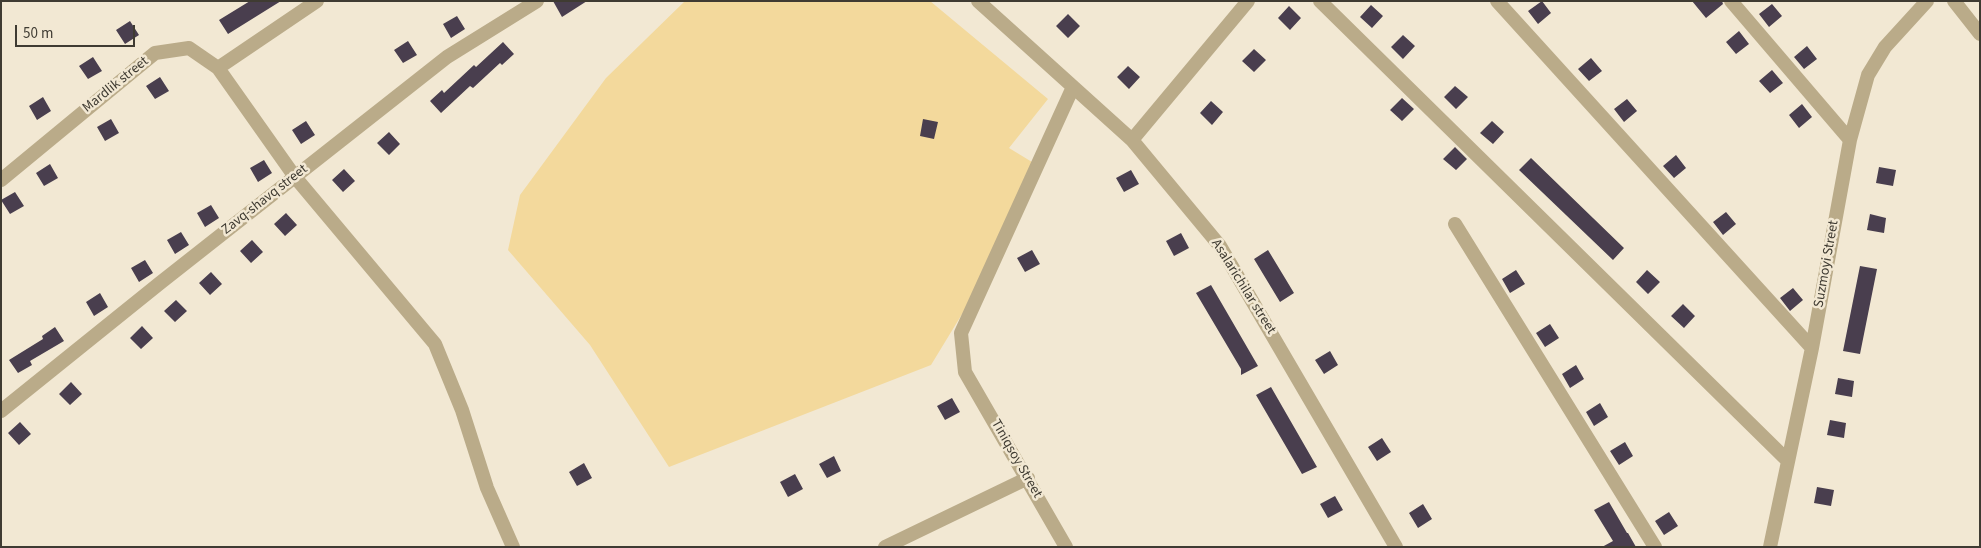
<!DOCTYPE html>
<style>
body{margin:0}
#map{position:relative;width:1981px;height:548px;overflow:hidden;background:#f2e8d3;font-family:"Source Sans 3",sans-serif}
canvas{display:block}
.frame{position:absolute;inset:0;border:2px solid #3f3b32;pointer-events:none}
.scale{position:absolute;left:15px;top:25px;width:120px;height:22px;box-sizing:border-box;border:2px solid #3f3b32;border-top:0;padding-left:6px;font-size:15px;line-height:18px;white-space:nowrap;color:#3f3b32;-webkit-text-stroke:4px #f2e8d3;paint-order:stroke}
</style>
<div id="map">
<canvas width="1981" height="548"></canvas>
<div class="frame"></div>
<div class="scale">50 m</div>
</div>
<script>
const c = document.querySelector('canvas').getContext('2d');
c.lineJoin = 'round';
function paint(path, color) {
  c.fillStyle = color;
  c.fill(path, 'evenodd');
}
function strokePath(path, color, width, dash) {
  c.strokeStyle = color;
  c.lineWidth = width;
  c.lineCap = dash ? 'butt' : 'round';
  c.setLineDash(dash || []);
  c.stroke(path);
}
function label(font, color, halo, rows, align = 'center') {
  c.font = font + ' "Source Sans 3",sans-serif';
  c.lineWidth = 5;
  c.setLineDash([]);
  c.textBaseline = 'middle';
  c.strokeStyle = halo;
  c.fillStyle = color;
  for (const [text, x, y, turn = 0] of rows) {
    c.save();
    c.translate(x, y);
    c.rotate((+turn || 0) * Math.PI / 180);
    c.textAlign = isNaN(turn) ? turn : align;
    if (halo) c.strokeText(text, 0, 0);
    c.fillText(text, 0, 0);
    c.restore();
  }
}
paint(new Path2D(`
 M685 1H930L1048 99 1009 148 1032 162 984 278 931 365 669 467 590 345 508 250 520 195 606 78Z`), '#f3d99c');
paint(new Path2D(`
 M250 1H281L228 34 219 20Z
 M553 1H587L562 17Z
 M1542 1 1551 13 1538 24 1528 11Z
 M1692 1H1722L1723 4 1706 18Z
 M1772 4 1782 16 1769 27 1759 14Z
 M1371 5 1383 16 1372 28 1360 17Z
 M1289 6 1301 18 1290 30 1278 18Z
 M1068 14 1080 26 1068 38 1056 26Z
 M457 16 465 29 451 38 443 24Z
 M130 21 139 35 125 44 116 30Z
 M1739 31 1749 44 1736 54 1726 42Z
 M1403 35 1415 46 1403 59 1391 47Z
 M408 41 417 55 403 63 394 50Z
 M503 42 514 54 502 65 500 63 473 88 470 86 441 113 430 101 442 90 444 93 474 65 476 67Z
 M1807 46 1817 59 1804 69 1794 57Z
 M1254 49 1266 60 1254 72 1242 61Z
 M93 57 102 71 88 79 79 66Z
 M1591 58 1602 71 1589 81 1578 69Z
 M1128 66 1140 77 1129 89 1117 77Z
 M1772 70 1783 83 1770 93 1759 81Z
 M160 77 169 91 155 99 146 86Z
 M1455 86 1468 97 1456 109 1444 97Z
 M43 97 51 111 37 120 29 106Z
 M1402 98 1414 109 1402 121 1390 110Z
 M1627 99 1637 111 1624 122 1614 109Z
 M1211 101 1223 112 1212 125 1200 113Z
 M1802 104 1812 117 1799 128 1789 115Z
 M111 119 119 133 105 141 97 127Z
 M923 119 938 122 934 139 920 136Z
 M306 121 315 135 301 144 292 130Z
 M1492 121 1504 132 1493 144 1480 133Z
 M389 132 400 144 389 155 377 143Z
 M1455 147 1467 159 1456 170 1443 159Z
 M1676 155 1686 168 1674 178 1663 166Z
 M1531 158 1624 248 1613 260 1519 170Z
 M264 160 272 173 258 182 250 168Z
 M50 164 58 178 44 186 36 173Z
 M1879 167 1896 170 1893 186 1876 183Z
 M344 169 355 181 343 192 332 180Z
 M1131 170 1139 184 1124 192 1116 178Z
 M15 192 24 206 10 214 1 200Z
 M211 205 219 218 205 227 197 213Z
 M1726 212 1736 224 1723 235 1713 222Z
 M286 213 297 225 285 236 274 224Z
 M1870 214 1886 218 1884 233 1867 230Z
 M181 232 189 245 175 254 167 240Z
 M1181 233 1189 248 1174 256 1166 241Z
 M252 240 263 252 251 263 240 251Z
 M1032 250 1040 264 1025 272 1017 258Z
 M1268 250 1294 293 1280 302 1254 259Z
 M145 260 153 273 139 282 131 268Z
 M1860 266 1877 269 1860 354 1843 351Z
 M1516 270 1525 284 1510 293 1502 279Z
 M1647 270 1660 282 1648 294 1636 282Z
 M211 272 222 284 210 295 199 283Z
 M1211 285 1258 366 1241 375V369L1196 293Z
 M1793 288 1803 300 1790 311 1780 298Z
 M100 293 108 307 94 316 86 302Z
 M176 300 187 311 175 322 164 311Z
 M1683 304 1695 316 1684 328 1671 316Z
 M1550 324 1559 338 1545 347 1536 333Z
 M142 326 153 338 141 349 130 338Z
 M55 327 64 341 30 361 32 365 18 373 9 360 43 339 42 336Z
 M1330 351 1338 365 1324 374 1315 360Z
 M1576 365 1584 379 1570 388 1562 374Z
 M1838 378 1854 381 1852 397 1835 394Z
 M71 382 82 394 70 405 59 394Z
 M1271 387 1317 467 1302 474 1256 395Z
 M952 398 960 412 945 420 937 406Z
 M1600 403 1608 417 1594 426 1586 412Z
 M1830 420 1846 423 1844 438 1827 435Z
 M20 422 31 434 19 445 8 433Z
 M1382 438 1391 452 1377 461 1368 447Z
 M1625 442 1633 456 1619 465 1610 451Z
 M834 456 841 471 827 478 819 464Z
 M584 463 592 478 577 486 569 472Z
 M795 474 803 489 788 497 780 482Z
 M1817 487 1834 490 1831 506 1814 503Z
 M1335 496 1343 510 1328 518 1320 504Z
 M1609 502 1627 533H1628L1636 547H1602L1613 541 1594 510Z
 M1423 504 1432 519 1418 528 1409 513Z
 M1669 512 1678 526 1664 535 1655 521Z`), '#493e4e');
strokePath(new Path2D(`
 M978 1 1132 140 1220 246 1396 547
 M1320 1 1788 461
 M1497 1 1812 348
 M1731 1 1850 140
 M1954 1 1980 34
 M218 68 295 177 435 344 462 410 487 488 513 547
 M1132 140 1248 1
 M1 180 155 53 189 48 218 68 317 1
 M1455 224 1655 547
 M1 411 160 283 447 57 537 1
 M885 547 1028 478
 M1066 547 965 372 961 333 1073 87
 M1770 547 1812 348 1850 140 1868 75 1885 47 1927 1`), '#baab89', 14);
label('14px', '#3f3b32', '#f2e8d3', [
 ["Mardlik street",116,85,-39],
 ["Zavq-shavq street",265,200,-38],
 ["Suzmoyi Street",1827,264,-80],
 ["Asalarichilar street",1243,287,58],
 ["Tiniqsoy Street",1016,459,60]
]);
</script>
